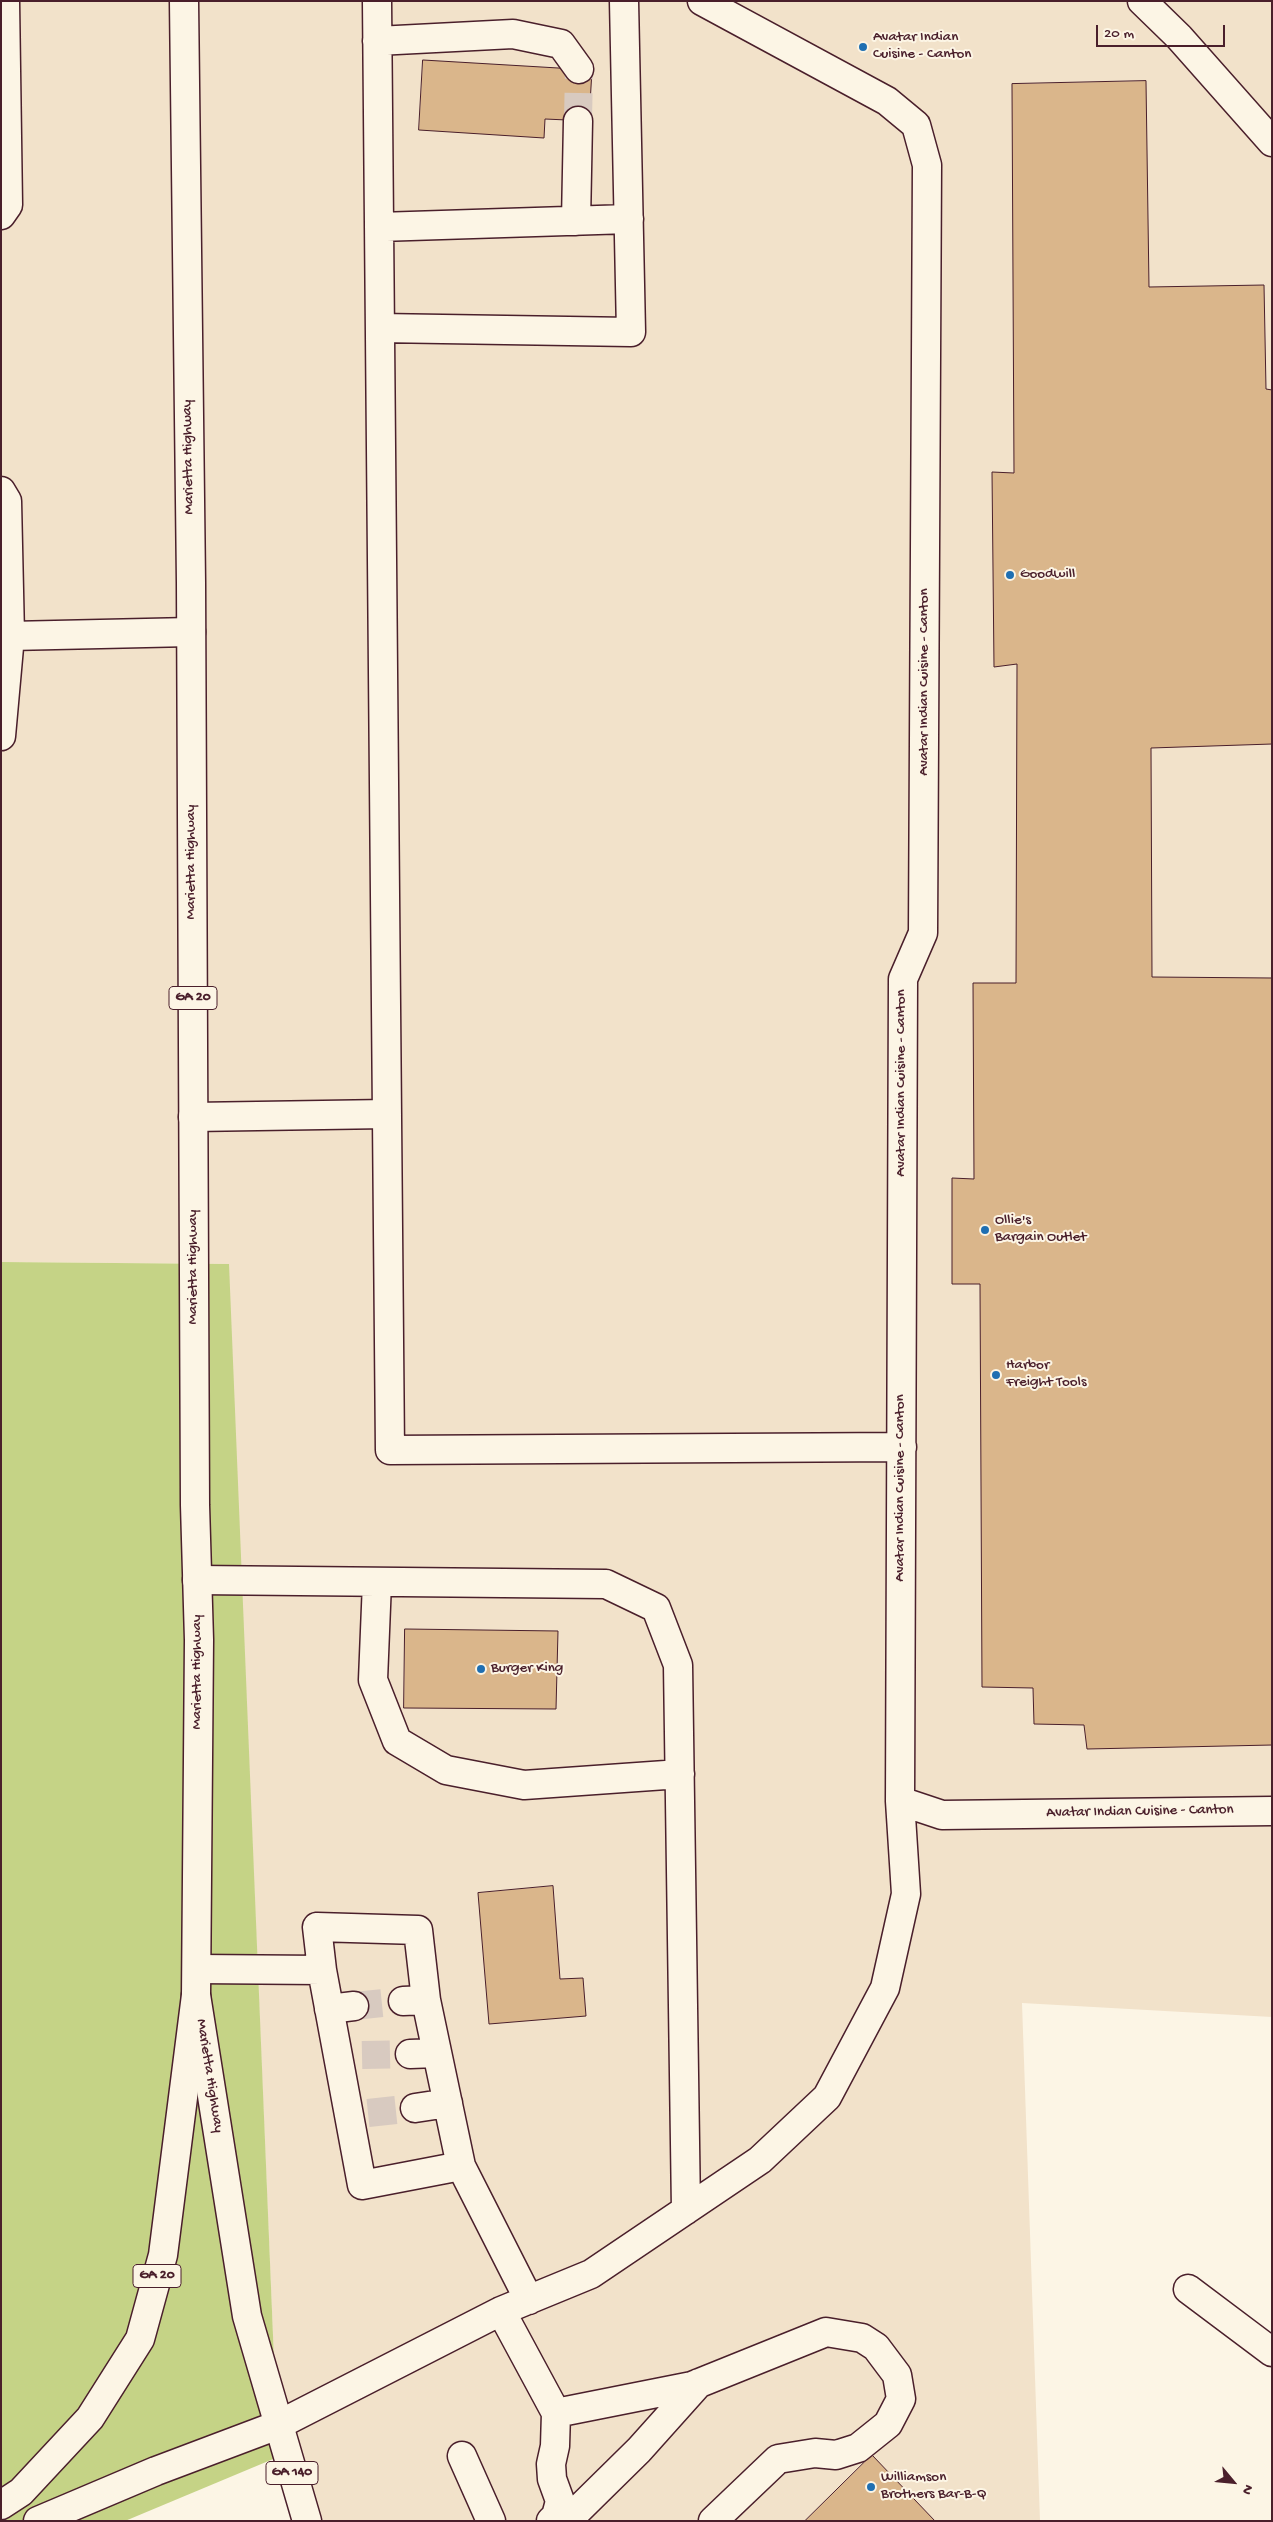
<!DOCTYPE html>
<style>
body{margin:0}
#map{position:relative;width:1273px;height:2522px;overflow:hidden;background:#fcf5e5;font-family:"Gochi Hand",sans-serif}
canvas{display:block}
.frame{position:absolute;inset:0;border:2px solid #4a1f2b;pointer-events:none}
.north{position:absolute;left:1208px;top:2457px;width:50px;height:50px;-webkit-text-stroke:4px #fcf5e5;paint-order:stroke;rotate:118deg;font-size:14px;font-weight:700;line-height:20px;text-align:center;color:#4a1f2b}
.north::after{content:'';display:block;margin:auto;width:18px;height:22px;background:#4a1f2b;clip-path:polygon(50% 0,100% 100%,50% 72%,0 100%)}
.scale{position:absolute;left:1096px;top:25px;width:129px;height:22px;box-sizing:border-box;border:2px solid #4a1f2b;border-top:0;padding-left:6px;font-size:15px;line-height:18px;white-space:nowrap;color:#4a1f2b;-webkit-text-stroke:4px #fcf5e5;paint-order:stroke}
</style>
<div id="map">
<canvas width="1273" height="2522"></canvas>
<div class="frame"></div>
<div class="north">N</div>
<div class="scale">20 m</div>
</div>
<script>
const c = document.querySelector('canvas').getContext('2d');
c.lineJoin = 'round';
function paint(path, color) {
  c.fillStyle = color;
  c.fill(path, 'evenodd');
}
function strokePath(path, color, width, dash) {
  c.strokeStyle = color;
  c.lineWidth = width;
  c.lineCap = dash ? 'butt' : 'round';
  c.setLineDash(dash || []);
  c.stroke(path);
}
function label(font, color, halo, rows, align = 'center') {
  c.font = font + ' "Gochi Hand",sans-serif';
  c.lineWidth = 4;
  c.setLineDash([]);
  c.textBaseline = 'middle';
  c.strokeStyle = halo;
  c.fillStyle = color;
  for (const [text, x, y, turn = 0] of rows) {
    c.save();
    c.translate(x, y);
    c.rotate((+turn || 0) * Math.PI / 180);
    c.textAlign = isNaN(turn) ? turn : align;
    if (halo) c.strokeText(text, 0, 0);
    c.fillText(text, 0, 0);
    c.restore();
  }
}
paint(new Path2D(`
 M1 1H1272V2017L1022 2003 1040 2521H302L278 2457 228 1264 1 1262Z`), '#f2e2ca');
paint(new Path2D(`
 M1 1262 229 1264 278 2457 125 2521H1Z`), '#c5d386');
const building = new Path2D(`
 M423 60 592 70 589 121 545 119 544 138 419 130Z
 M1146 81 1149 287 1264 285 1266 389 1272 390V744L1151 748 1152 977 1272 978V1745L1087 1749 1084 1725 1034 1724 1033 1688 982 1687 980 1284H952V1178L974 1179 973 983H1016L1017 664 994 667 992 472 1014 473 1012 84Z
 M405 1629 558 1631 556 1709 404 1708Z
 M553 1886 560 1979 583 1978 586 2016 489 2024 478 1893Z
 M872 2455 935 2521H805Z`);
paint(building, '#dab68b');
strokePath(building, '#4a1f2b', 1);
strokePath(new Path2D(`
 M578 121 579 69
 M354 2006 403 2001
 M362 2055 410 2054
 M368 2113 415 2108`), '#d8cac0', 28, [28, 14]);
const minor = new Path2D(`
 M377 1 390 1450 902 1447
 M702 1 887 101 916 125 927 165 923 933 903 979 900 1801 942 1815 1272 1811
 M1142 1 1179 37 1272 142
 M377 41 513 34 561 44 579 69
 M1 215 8 205 5 1
 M576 221 578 121
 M379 227 629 219
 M380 328 631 332 624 1
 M1 491 7 501 10 636
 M1 736 10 636 191 632
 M193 1117 387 1114
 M197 1580 606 1584 656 1608 678 1665 686 2210
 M377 1582 373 1680 397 1741 446 1770 524 1785 680 1774
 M197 1969 322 1970 317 1927 418 1930 426 2000 461 2166 529 2300
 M322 1970 362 2185 461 2166
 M403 2001 426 2000
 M329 2009 354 2006
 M410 2054 437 2053
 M415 2108 448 2103
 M1188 2289 1272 2352
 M501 2311 556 2413 555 2446 551 2464 552 2479 560 2501 556 2516 551 2521
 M556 2413 692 2386 826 2332 862 2338 876 2347 897 2375 901 2399 888 2424 858 2448 836 2455 815 2453 778 2459 713 2521
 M278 2425 501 2311 591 2274 760 2160 827 2097 885 1988 906 1894 900 1801
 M462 2456 491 2521
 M556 2516 575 2513 639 2450 699 2383`);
const major = new Path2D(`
 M184 1 191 583 195 1505 199 1640 196 1995 247 2316 307 2521`);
const highway = new Path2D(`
 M1 2505 21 2492 90 2418 140 2339 163 2255 196 1995
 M38 2521 156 2471 278 2425`);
strokePath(minor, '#4a1f2b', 31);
strokePath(major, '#4a1f2b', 31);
strokePath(highway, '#4a1f2b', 31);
strokePath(minor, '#fcf5e5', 28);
strokePath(major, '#fcf5e5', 28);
strokePath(highway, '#fcf5e5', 28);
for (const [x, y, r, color] of [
 [863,47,5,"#1f6fb2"],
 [1010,575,5,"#1f6fb2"],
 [985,1230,5,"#1f6fb2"],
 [996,1375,5,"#1f6fb2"],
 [481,1669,5,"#1f6fb2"],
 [871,2487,5,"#1f6fb2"]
]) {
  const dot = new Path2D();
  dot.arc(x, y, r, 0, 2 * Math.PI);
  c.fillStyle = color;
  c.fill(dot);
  strokePath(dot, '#fcf5e5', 2);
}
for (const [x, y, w] of [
 [193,998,48],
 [157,2276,48],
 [292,2473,52]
]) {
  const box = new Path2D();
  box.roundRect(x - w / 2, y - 11.5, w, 23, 4);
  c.fillStyle = '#fcf5e5';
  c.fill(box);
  strokePath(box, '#4a1f2b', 1);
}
label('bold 14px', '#4a1f2b', null, [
 ["GA 20",193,998],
 ["GA 20",157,2276],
 ["GA 140",292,2473]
]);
label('15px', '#4a1f2b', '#fcf5e5', [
 ["Avatar Indian",873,38],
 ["Cuisine - Canton",873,55],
 ["Goodwill",1020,575],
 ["Ollie's",995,1221],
 ["Bargain Outlet",995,1238],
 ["Harbor",1006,1366],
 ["Freight Tools",1006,1383],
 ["Burger King",491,1669],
 ["Williamson",881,2478],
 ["Brothers Bar-B-Q",881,2495]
], 'left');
label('15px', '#4a1f2b', '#fcf5e5', [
 ["Marietta Highway",189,457,-91],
 ["Avatar Indian Cuisine - Canton",925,682,-90],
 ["Marietta Highway",192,862,-90],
 ["Avatar Indian Cuisine - Canton",902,1083,-90],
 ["Marietta Highway",194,1267,-90],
 ["Avatar Indian Cuisine - Canton",901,1488,-90],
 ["Marietta Highway",198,1672,-90],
 ["Avatar Indian Cuisine - Canton",1140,1812,-1],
 ["Marietta Highway",209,2076,81]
]);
</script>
